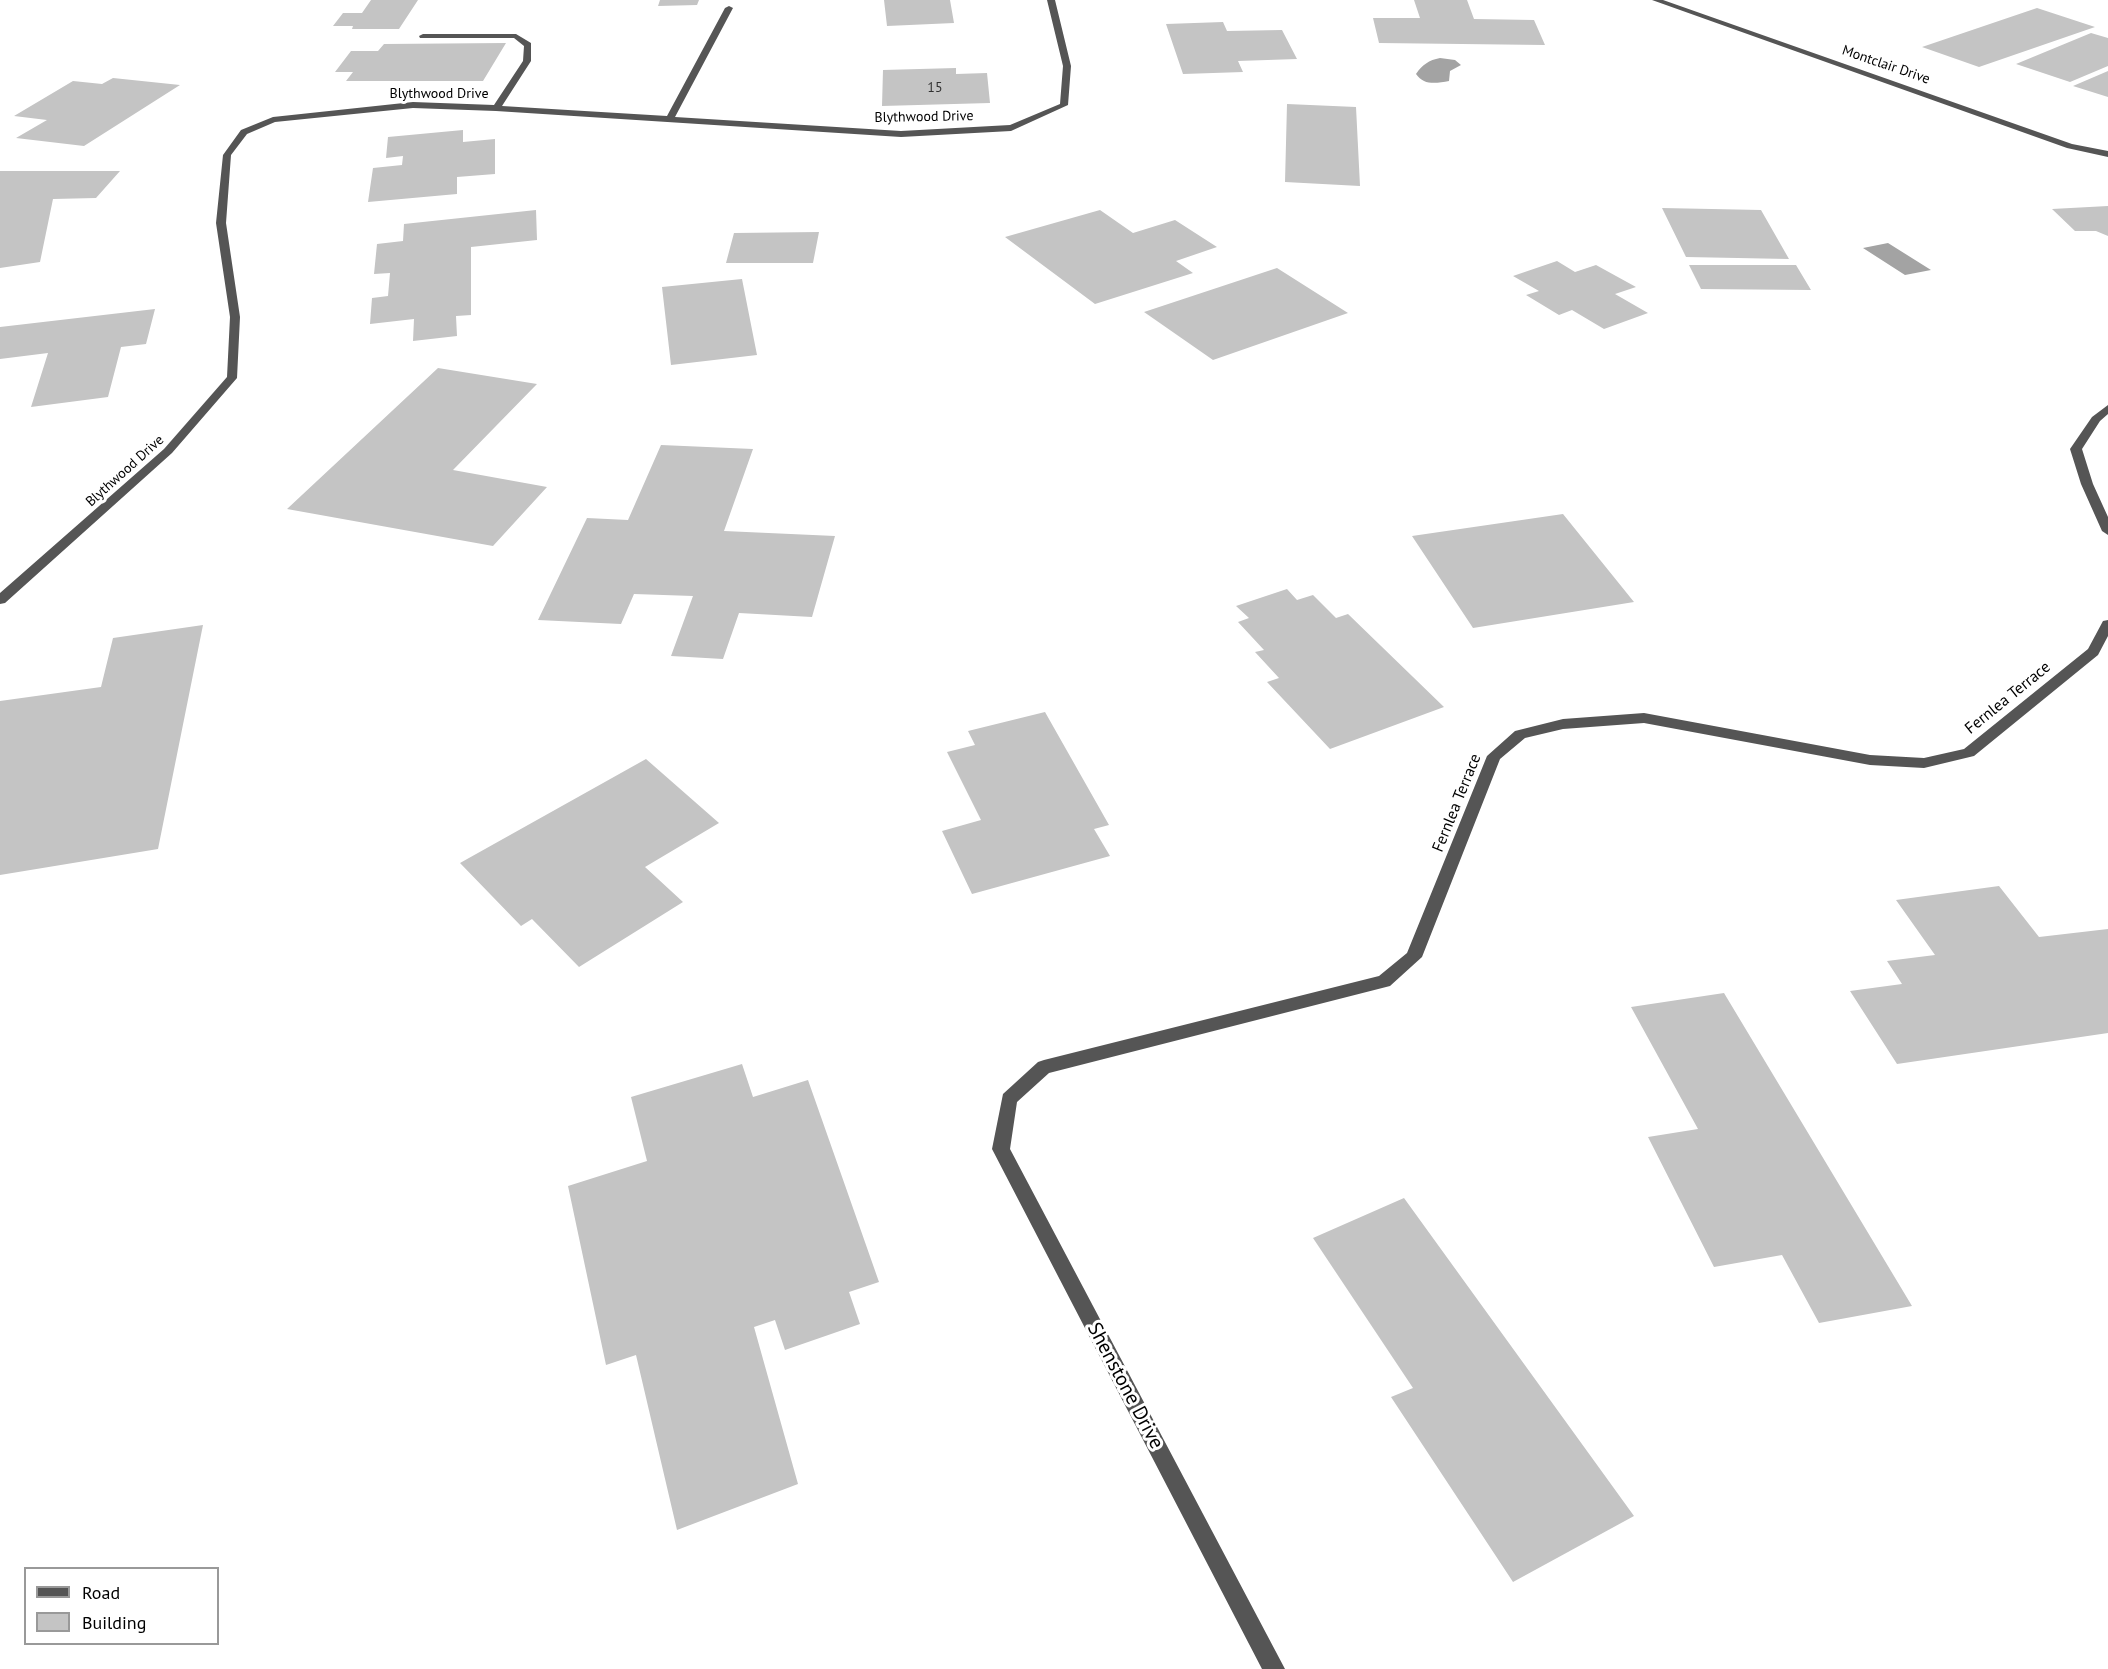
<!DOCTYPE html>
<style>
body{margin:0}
#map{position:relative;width:2108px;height:1669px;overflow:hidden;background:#fff;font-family:"PT Sans",sans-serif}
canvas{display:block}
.legend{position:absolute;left:24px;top:1567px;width:195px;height:78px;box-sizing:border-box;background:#fff;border:2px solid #999;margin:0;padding:8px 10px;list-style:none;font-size:18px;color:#000}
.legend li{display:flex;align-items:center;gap:12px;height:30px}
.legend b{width:30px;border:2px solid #999}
</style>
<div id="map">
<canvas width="2108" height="1669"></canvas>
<ul class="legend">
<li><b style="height:8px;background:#555"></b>Road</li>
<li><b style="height:16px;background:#c4c4c4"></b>Building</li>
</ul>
</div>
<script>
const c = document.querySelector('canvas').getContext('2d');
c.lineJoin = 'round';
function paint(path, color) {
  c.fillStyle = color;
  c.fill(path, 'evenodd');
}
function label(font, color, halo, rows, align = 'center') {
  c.font = font + ' "PT Sans",sans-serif';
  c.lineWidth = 6;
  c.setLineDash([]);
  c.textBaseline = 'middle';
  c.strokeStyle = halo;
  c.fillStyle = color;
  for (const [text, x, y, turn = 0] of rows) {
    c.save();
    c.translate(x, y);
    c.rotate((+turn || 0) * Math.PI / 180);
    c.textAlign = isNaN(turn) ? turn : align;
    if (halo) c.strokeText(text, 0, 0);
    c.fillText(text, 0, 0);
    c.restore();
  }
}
paint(new Path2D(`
 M1440 58 1455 60 1461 65 1450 71 1449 81C1437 83 1424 86 1416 74 1422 65 1429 60 1440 58Z
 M1888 243 1931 270 1905 275 1863 248Z`), '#a3a3a3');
paint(new Path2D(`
 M371 0H418L399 29H352L353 26H333L343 13H362Z
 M660 0H699L697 5 658 6Z
 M884 0H950L954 23 887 26Z
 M1414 0H1467L1474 19 1534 20 1545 45 1379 43 1373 18H1420Z
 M2037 8 2095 27 1979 67 1922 47Z
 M1223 22 1227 31 1282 30 1297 59 1238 61 1243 72 1183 74 1166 24Z
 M2091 33 2108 38V66L2070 82 2016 64Z
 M506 43 483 81H346L353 72H335L351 51H378L384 44Z
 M956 68V74L987 73 990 103 882 106 883 70Z
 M2108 71V97L2073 86Z
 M113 78 180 85 84 146 16 138 47 120 14 116 73 81 102 84Z
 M1287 104 1356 107 1360 186 1285 182Z
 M463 130V142L495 139V174L457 177V194L368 202 373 168 402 165 403 156 386 158 388 137Z
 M0 171H120L96 198 53 199 40 262 0 268Z
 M2108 206V236L2096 231H2075L2052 209Z
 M1662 208 1761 210 1789 259 1686 257Z
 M536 210 537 240 471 247V315L456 316 457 336 413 341 414 319 370 324 372 298 388 296 390 273 374 274 377 244 403 241 404 224Z
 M1100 210 1133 233 1175 220 1217 247 1176 261 1193 273 1095 304 1005 237Z
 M819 232 813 263H726L734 233Z
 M1557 261 1575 272 1596 265 1636 287 1615 294 1648 313 1604 329 1572 310 1559 315 1526 295 1539 291 1513 276Z
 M1689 265H1796L1811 290 1701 289Z
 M1277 268 1348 313 1213 360 1144 312Z
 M742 279 757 355 671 365 662 287Z
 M155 309 146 344 121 347 108 397 31 407 48 353 0 359V327Z
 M438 368 537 384 453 470 547 487 493 546 287 509Z
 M661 445 753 449 724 531 835 536 812 617 739 613 723 659 671 656 693 596 634 594 621 624 538 620 587 518 628 520Z
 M1563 514 1634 602 1473 628 1412 536Z
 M1287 589 1297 600 1313 595 1336 618 1348 614 1444 707 1330 749 1267 682 1279 678 1255 652 1264 650 1238 622 1249 618 1236 606Z
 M203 625 158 849 0 875V701L101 687 113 638Z
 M1045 712 1109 825 1094 829 1110 856 972 894 942 831 981 820 947 752 975 745 968 731Z
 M646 759 719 823 645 867 683 902 579 967 532 919 521 926 460 863Z
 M1999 886 2039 937 2108 929V1033L1897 1064 1850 991 1902 984 1887 961 1935 955 1896 900Z
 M1724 993 1912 1306 1819 1323 1782 1255 1714 1267 1648 1137 1698 1129 1631 1007Z
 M742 1064 753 1097 808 1080 879 1282 849 1292 860 1324 785 1350 775 1320 754 1327 798 1484 677 1530 636 1355 606 1365 568 1186 647 1161 631 1097Z
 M1404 1198 1634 1516 1513 1582 1391 1397 1413 1388 1313 1238Z`), '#c4c4c4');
paint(new Path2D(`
 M1047 0H1055L1071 66 1068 105 1011 131 901 137 496 111 413 108 275 122 247 134 231 155 226 223 240 317 237 378 172 453 5 603 0 604V593L164 449 227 377 230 317 216 223 223 155 241 130 273 117 413 102 494 105 523 61 524 46 514 38H420L419 36 423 34H516L531 43V61L502 106 667 116 725 8 729 6 733 8 675 117 901 131 1010 125 1060 104 1063 66Z
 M1652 0H1663L2072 144 2108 151V157L2067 148Z
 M2108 405V414L2100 421 2082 449 2093 484 2108 517V535L2102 531 2081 484 2070 449 2092 417Z
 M2108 620V636L2098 655 1974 756 1924 768 1870 765 1644 723 1563 729 1525 738 1500 759 1422 957 1390 986 1049 1073 1017 1102 1010 1149 1285 1669H1262L992 1149 1003 1094 1038 1062 1044 1060 1379 976 1407 953 1487 756 1515 731 1563 719 1644 713 1870 755 1924 758 1964 749 2088 649 2103 621Z`), '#555');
label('14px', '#000', '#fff', [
 ["Montclair Drive",1886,65,19],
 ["Blythwood Drive",439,94],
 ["Blythwood Drive",924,117,-1],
 ["Blythwood Drive",125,471,-42]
]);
label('14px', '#313131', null, [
 ["15",935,88]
]);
label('16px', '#000', '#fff', [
 ["Fernlea Terrace",2008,698,-39],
 ["Fernlea Terrace",1457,803,-68]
]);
label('20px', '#000', '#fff', [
 ["Shenstone Drive",1125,1386,62]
]);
</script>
